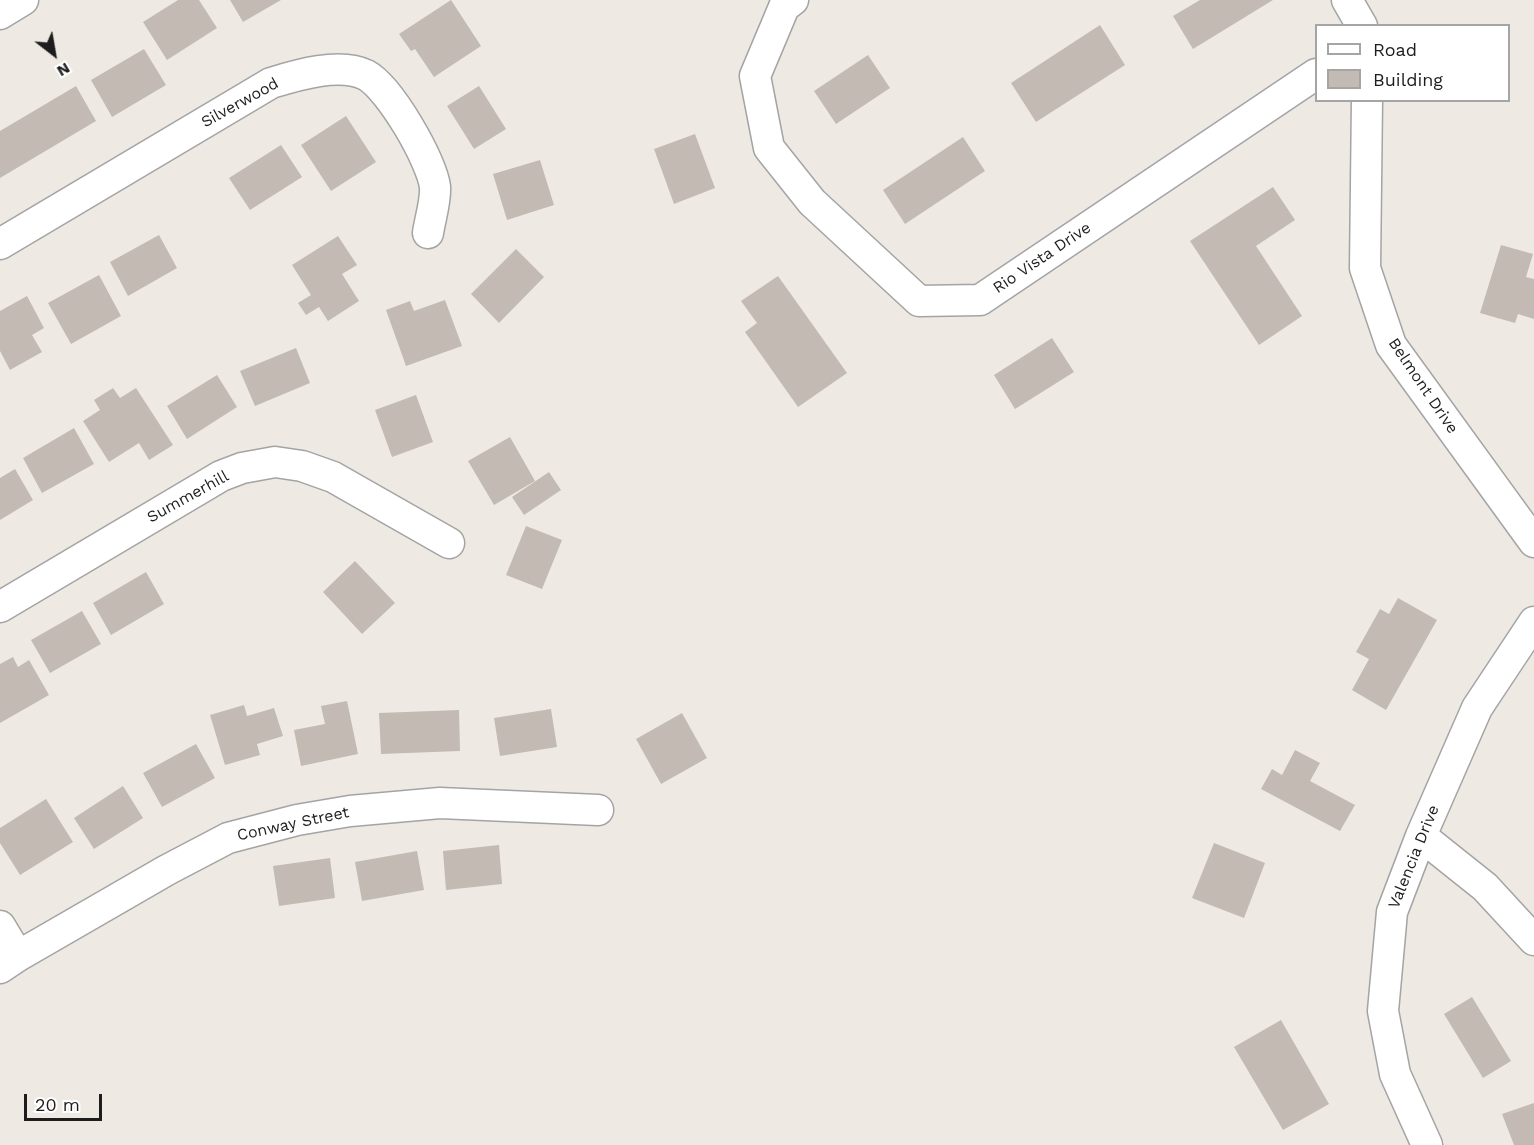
<!DOCTYPE html>
<style>
body{margin:0}
#map{position:relative;width:1534px;height:1145px;overflow:hidden;background:#eeeae3;font-family:"Work Sans",sans-serif}
canvas{display:block}
.legend{position:absolute;left:1315px;top:24px;width:195px;height:78px;box-sizing:border-box;background:#fff;border:2px solid #a5a5a5;margin:0;padding:8px 10px;list-style:none;font-size:18px;color:#1d1d1d}
.legend li{display:flex;align-items:center;gap:12px;height:30px}
.legend b{width:30px;border:2px solid #a5a5a5}
.north{position:absolute;left:24px;top:24px;width:60px;height:60px;-webkit-text-stroke:4px #fff;paint-order:stroke;rotate:149deg;font-size:16px;font-weight:700;line-height:24px;text-align:center;color:#1d1d1d}
.north::after{content:'';display:block;margin:auto;width:21px;height:27px;background:#1d1d1d;clip-path:polygon(50% 0,100% 100%,50% 72%,0 100%)}
.scale{position:absolute;left:24px;top:1094px;width:78px;height:27px;box-sizing:border-box;border:3px solid #1d1d1d;border-top:0;padding-left:8px;font-size:18px;line-height:21px;white-space:nowrap;color:#1d1d1d;-webkit-text-stroke:4px #fff;paint-order:stroke}
</style>
<div id="map">
<canvas width="1534" height="1145"></canvas>
<ul class="legend">
<li><b style="height:8px;background:#fff"></b>Road</li>
<li><b style="height:16px;background:#c2bab3"></b>Building</li>
</ul>
<div class="north">N</div>
<div class="scale">20 m</div>
</div>
<script>
const c = document.querySelector('canvas').getContext('2d');
c.lineJoin = 'round';
function paint(path, color) {
  c.fillStyle = color;
  c.fill(path, 'evenodd');
}
function strokePath(path, color, width, dash) {
  c.strokeStyle = color;
  c.lineWidth = width;
  c.lineCap = dash ? 'butt' : 'round';
  c.setLineDash(dash || []);
  c.stroke(path);
}
function label(font, color, halo, rows, align = 'center') {
  c.font = font + ' "Work Sans",sans-serif';
  c.lineWidth = 4.5;
  c.setLineDash([]);
  c.textBaseline = 'middle';
  c.strokeStyle = halo;
  c.fillStyle = color;
  for (const [text, x, y, turn = 0] of rows) {
    c.save();
    c.translate(x, y);
    c.rotate((+turn || 0) * Math.PI / 180);
    c.textAlign = isNaN(turn) ? turn : align;
    if (halo) c.strokeText(text, 0, 0);
    c.fillText(text, 0, 0);
    c.restore();
  }
}
paint(new Path2D(`
 M178 0H199L217 28 167 60 143 22Z
 M230 0H281L243 22Z
 M451 0 481 46 434 77 415 49 411 51 399 34Z
 M1200 0H1273L1193 49 1173 16Z
 M1100 25 1125 65 1036 122 1011 83Z
 M144 49 166 85 112 117 91 80Z
 M868 55 890 88 836 124 814 91Z
 M76 86 96 121 0 178V131Z
 M479 86 506 129 474 149 447 106Z
 M346 116 376 162 331 191 301 145Z
 M695 134 715 188 674 204 654 149Z
 M963 137 985 171 905 224 883 190Z
 M281 145 302 177 250 210 229 178Z
 M540 160 554 205 507 220 493 174Z
 M1273 187 1295 220 1256 246 1302 316 1259 345 1190 241Z
 M159 235 177 268 128 296 110 262Z
 M338 236 357 265 342 274 359 301 328 321 319 307 306 315 298 303 311 295 292 265Z
 M1501 245 1533 254 1526 277 1534 279V319L1518 314 1515 323 1480 313Z
 M516 249 544 277 499 323 471 294Z
 M99 275 121 316 71 344 48 303Z
 M778 276 847 373 798 407 745 332 757 323 741 301Z
 M27 296 44 328 32 335 42 352 10 370 0 351V311Z
 M445 300 462 346 406 366 386 310 410 301 414 311Z
 M1052 338 1074 372 1015 409 994 375Z
 M296 348 310 383 255 406 240 371Z
 M217 375 237 407 187 439 167 406Z
 M113 388 120 398 136 388 173 445 149 460 139 443 109 462 83 421 100 410 94 400Z
 M416 395 433 442 392 457 375 410Z
 M74 428 94 464 42 493 23 458Z
 M510 437 535 481 494 505 468 461Z
 M15 469 33 500 0 520V478Z
 M549 472 561 490 524 515 512 497Z
 M526 526 562 540 542 589 506 575Z
 M355 561 395 603 362 634 323 592Z
 M146 572 164 604 111 635 93 603Z
 M1398 598 1437 620 1386 710 1352 690 1369 659 1356 652 1380 609 1389 614Z
 M82 611 101 644 50 673 31 640Z
 M13 657 18 667 29 660 49 695 0 723V664Z
 M347 701 358 754 301 766 294 730 325 724 321 706Z
 M244 705 247 716 274 708 283 736 257 744 260 755 225 765 210 715Z
 M551 709 557 747 500 756 494 718Z
 M459 710 460 751 381 754 379 713Z
 M682 713 707 758 661 784 636 739Z
 M196 744 215 778 162 807 143 773Z
 M1295 750 1320 763 1310 781 1355 805 1340 831 1261 789 1272 769 1282 775Z
 M123 786 143 818 94 849 74 818Z
 M46 799 73 842 20 875 0 843V828Z
 M1214 843 1265 863 1244 918 1192 898Z
 M499 845 502 884 446 890 443 851Z
 M417 851 424 890 362 901 355 862Z
 M330 858 335 898 279 906 273 866Z
 M1472 997 1511 1061 1483 1078 1444 1014Z
 M1281 1020 1329 1104 1283 1130 1234 1047Z
 M1534 1103V1145H1514L1502 1114Z`), '#c2bab3');
const minor = new Path2D(`
 M793 0 784 7 755 76 769 148 812 202 919 301 980 300 1316 74
 M1347 0 1362 26
 M0 14 23 0
 M1367 100 1365 268 1391 345 1534 542
 M0 244 271 83C297 75 340 62 366 75 390 88 432 161 435 187 436 201 430 219 428 233
 M0 607 221 476 242 468 275 462 302 466 333 477 449 543
 M1421 836 1485 887 1534 940
 M0 926 18 956 0 968
 M18 956 167 870 228 838 297 820 350 811 440 803 598 810
 M1427 1145 1395 1074 1383 1011 1392 912 1421 836 1477 708 1534 622`);
strokePath(minor, '#a4a4a4', 33);
strokePath(minor, '#fff', 30);
label('16px', '#1d1d1d', '#fff', [
 ["Silverwood",240,103,-29],
 ["Rio Vista Drive",1042,258,-34],
 ["Belmont Drive",1423,386,56],
 ["Summerhill",188,497,-29],
 ["Conway Street",293,824,-12],
 ["Valencia Drive",1414,857,-68]
]);
</script>
